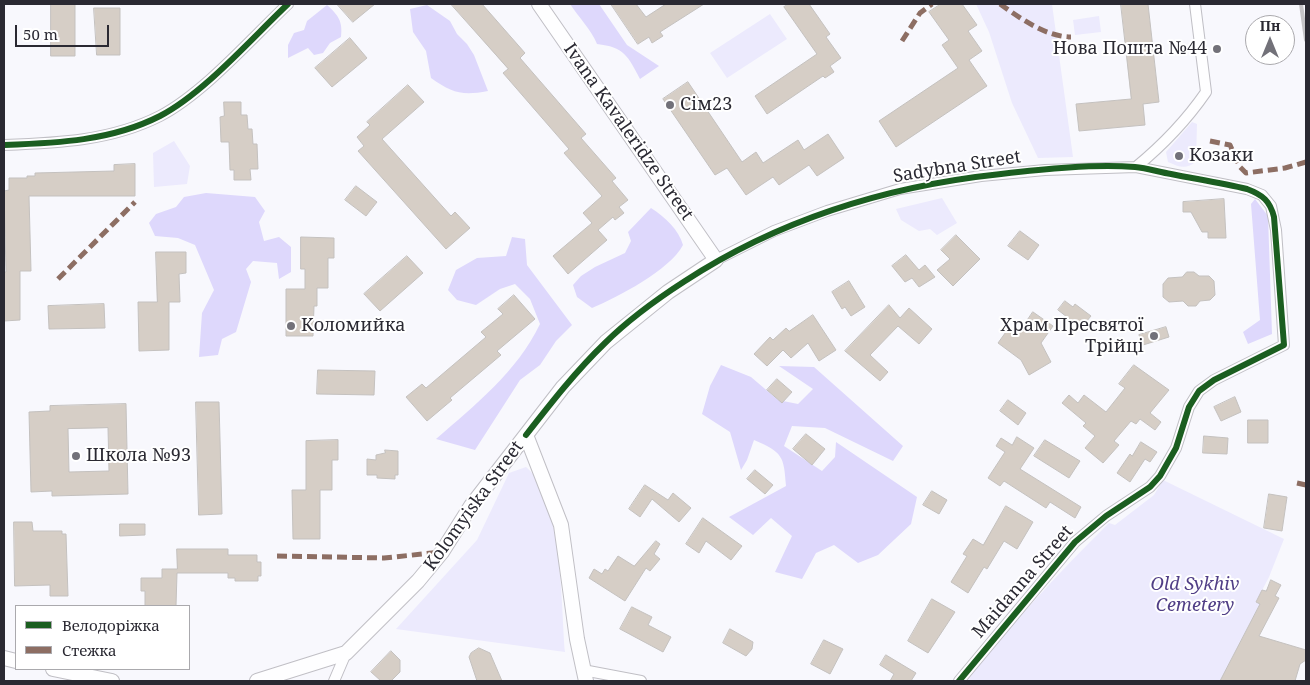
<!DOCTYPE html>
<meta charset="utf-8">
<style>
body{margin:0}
#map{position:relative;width:1310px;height:685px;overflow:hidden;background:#f8f8fd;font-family:"Noto Serif",serif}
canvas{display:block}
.frame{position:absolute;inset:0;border:5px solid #2a2932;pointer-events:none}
.legend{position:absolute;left:15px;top:605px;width:175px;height:65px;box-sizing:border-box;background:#fff;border:1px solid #aaa9ad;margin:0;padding:6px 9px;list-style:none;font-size:15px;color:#2a2932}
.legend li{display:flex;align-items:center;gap:10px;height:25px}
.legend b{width:25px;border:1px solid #aaa9ad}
.north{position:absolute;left:1245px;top:15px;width:50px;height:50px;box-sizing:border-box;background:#fff;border:1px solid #aaa9ad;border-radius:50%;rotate:0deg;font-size:14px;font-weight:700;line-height:20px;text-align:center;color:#2a2932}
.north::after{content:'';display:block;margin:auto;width:18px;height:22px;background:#727179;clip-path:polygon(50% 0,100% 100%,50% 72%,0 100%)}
.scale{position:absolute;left:15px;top:25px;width:94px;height:22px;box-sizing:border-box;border:2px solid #2a2932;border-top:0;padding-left:6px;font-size:15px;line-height:18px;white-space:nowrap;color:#2a2932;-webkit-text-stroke:4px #fff;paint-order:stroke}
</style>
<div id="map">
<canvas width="1310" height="685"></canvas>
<div class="frame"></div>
<ul class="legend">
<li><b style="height:6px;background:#1b5e20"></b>Велодоріжка</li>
<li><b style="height:6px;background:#8d6e63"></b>Стежка</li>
</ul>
<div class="north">Пн</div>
<div class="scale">50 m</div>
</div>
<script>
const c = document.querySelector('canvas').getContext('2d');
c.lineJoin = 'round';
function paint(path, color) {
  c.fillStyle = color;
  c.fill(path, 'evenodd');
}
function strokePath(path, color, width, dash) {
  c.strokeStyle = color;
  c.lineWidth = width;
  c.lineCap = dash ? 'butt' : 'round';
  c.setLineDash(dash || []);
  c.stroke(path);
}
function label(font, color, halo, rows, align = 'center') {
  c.font = font + ' "Noto Serif",serif';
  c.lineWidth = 4;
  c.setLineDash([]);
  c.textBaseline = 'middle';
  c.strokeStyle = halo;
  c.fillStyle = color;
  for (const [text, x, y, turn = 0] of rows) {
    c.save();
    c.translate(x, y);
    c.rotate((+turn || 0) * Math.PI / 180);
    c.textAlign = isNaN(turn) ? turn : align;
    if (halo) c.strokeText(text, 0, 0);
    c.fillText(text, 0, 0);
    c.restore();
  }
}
paint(new Path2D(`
 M976 4H1052L1073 157 1038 158 1012 103 989 32Z
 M770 14 787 39 727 78 710 53Z
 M1099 16 1101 32 1075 35 1073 20Z
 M1192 122 1197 124 1196 161C1187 170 1179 167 1168 162L1166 152Z
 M174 141 190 166 187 184 154 187 153 153Z
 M942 198 957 223 937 235 930 229 919 231 901 220 896 209Z
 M526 467C563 497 561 605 565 652L396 629 477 540 509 473Z
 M1163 480 1284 539 1269 577 1256 602 1260 604 1220 681H965C1010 626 1058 573 1109 523L1115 525 1154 495Z`), '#eceafd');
paint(new Path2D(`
 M570 4H599L627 45 659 66 640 79C628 56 624 47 597 44 591 29 579 18 570 4Z
 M327 5C338 15 343 21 341 37L330 43 323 53 314 55 308 48 288 58V45L294 33 304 30 307 21Z
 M427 5 450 21 457 34 467 44 474 55 488 91C462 96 452 93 431 78L426 51 413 32 410 9Z
 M206 193 255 197 265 211 259 222 264 241 279 237 291 247V272L279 279 277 263 253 261 246 269 251 282 236 332 222 339 218 355 199 357 202 313 214 290 195 245 178 238 155 236 149 223 156 214 176 207 184 197Z
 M1255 199 1268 216 1272 334 1248 344 1243 332 1260 320 1251 204Z
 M651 208C665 217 679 230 683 245 670 270 618 297 592 308L577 297 573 285 581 276 595 267 625 253 631 241 628 232Z
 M512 237 525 239 527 265 572 325 556 341 540 365 520 380 475 450 436 439C475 405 517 372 540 324L530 299 515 284 500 289 476 305 457 300 448 290 456 270 477 258 506 256Z
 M721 365 751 377 778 400 798 404 813 389 779 366 814 367 903 446 893 461 825 428 792 426 784 446 822 471 835 457 836 442 917 497 911 524 878 555 858 563 834 545 816 553 802 579 775 572 792 536 771 518 753 535 729 517 786 486C784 457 783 452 754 440L747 460 741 470 730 432 702 414 710 386Z`), '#ded8fc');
const building = new Path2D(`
 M51 4H75V56H51Z
 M337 4H375L353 22Z
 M451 4H482L525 53 520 58 586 134 581 138 616 178 612 181 628 200 619 207 624 213 615 220 613 217 598 230 607 240 568 274 553 256 592 223 583 213 602 196 564 153 569 149 503 73 508 69Z
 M611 4H636L646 17 666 4H704L660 32 663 36 652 43 649 37 638 44Z
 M789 4H809L830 34 826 37 841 58 830 66 834 72 825 78 823 76 767 114 755 96 817 54 784 7Z
 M941 4H962L977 25 968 31 982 51 969 60 987 86 896 147 879 121 958 68 942 45 949 40 929 12Z
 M1121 4H1148L1159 102 1143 104 1145 125 1079 131 1076 104 1131 99Z
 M94 8H120V55H97Z
 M350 38 367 58 332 87 315 68Z
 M688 82 742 162 756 152 763 163 798 140 804 150 828 134 844 158 817 176 809 165 779 185 773 177 746 195 727 168 715 175 663 99Z
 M408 85 424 102 382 139 451 216 455 212 470 228 446 249 358 151 364 146 357 137 370 125 367 122Z
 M224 102H241V115H247L248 129H252L253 144H257L258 169H250L251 180H234V170H230L229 142H221L220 117 224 116Z
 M135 164V196H29L31 271H20V320L4 321V272H6L4 191 9 190V178H27V176H35V173L114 171V165Z
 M356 186 377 202 366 216 345 200Z
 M1224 199 1226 238H1208V232H1202L1191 212H1183V202Z
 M1020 231 1039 245 1028 260 1008 246Z
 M956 235 980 259 953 286 937 270 950 259 941 250Z
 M301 237 334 238V258H328V288H317V306H314L313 336H286V289H305V269H301Z
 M156 252H186V273L179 274 180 302H169V350L139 351 138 302H157Z
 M906 255 919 270 925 265 935 277 919 287 912 278 905 282 892 266Z
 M407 256 423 273 380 311 364 294Z
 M1187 272H1194L1199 276H1209L1214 281 1215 295 1210 300 1200 301 1196 306H1188L1183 301 1169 302 1163 297V284L1168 278 1182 277Z
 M849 281 865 307 851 316 845 307 842 309 832 292Z
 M514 295 535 319 497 351 501 355 450 398 452 400 427 421 406 397 422 384 426 388 486 337 481 332 503 314 498 309Z
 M1065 301 1073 307 1075 304 1091 316 1081 328 1058 310Z
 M104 304 105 328 49 329 48 306Z
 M889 305 900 318 909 308 932 329 919 344 898 326 870 355 888 372 880 381 845 351Z
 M1033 312 1053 326 1041 343 1051 362 1029 375 1021 360 998 343 1008 329 1016 336Z
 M813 315 836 350 819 361 808 343 791 358 783 350 767 366 754 354 770 337 773 340 786 328 789 331Z
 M1166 327 1169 337 1143 345 1139 335Z
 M1134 365 1169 390 1150 413 1161 422 1155 430 1140 419 1136 424 1131 421 1114 441 1119 445 1103 463 1085 448 1095 436 1083 426 1086 423 1062 403 1069 395 1078 403 1084 395 1106 412 1125 388 1119 384Z
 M318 370 375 371 374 395 317 394Z
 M777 379 792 392 782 403 767 390Z
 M1235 397 1241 412 1221 421 1214 407Z
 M1008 400 1026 413 1018 425 1000 411Z
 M196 402H219L222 514 199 515Z
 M126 404 128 494 52 496V491L31 492 29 412 50 411V406ZM108 428 109 471 69 472 68 429Z
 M1248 420H1268V443H1248Z
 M806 434 825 449 812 465 793 449Z
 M1204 436 1228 438 1227 454 1203 453Z
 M1017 437 1034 448 1020 469 1081 507 1075 518 1050 502 1046 508 1004 481 1000 486 988 478 1005 452 996 446 1001 438 1012 445Z
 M338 440V460H332V490H320V539H293L292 490H306V441Z
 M1045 440 1080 461 1069 478 1034 456Z
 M1141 442 1157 452 1150 462 1145 459 1130 482 1117 473 1130 454 1132 456Z
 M385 450 398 451V475H395V479L377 478V475H367V459L376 460V455L385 453Z
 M755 470 773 485 765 494 747 479Z
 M645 485 668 500 673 493 691 508 679 522 652 499 640 517 629 509Z
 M932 491 947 500 939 514 923 505Z
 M1269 494 1287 497 1282 531 1264 528Z
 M1006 506 1033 522 1017 549 1004 541 987 569 984 567 968 593 951 582 967 556 963 554 973 539 983 545Z
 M703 518 742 546 731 560 706 541 699 553 686 544Z
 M14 522H32L33 531H62V534H66L68 596H50V585L15 586Z
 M120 524H145V535L120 536Z
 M656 541 660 544 654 554 660 559 650 571 646 568 625 601 589 578 594 569 602 574 605 569 608 571 618 556 634 566Z
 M177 549H228V555H257V562H261V576H258V581H235V578H228V573H177L176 606H145V591H141V578H162V569H177Z
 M1271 580 1281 585 1275 596 1279 598 1259 636 1306 650V660L1300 664 1295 681H1220L1260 604 1256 602 1262 590 1266 591Z
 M932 599 955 612 928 653 908 641Z
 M632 607 652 617 648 625 671 637 663 652 620 629Z
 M730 629 753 642 752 649 746 656 723 643Z
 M824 640 843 649 830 674 811 664Z
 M479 648 490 653 502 681H477L469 657 471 653Z
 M391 651 400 660V672L391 681H381L371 672Z
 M886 655 916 673 911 681H890L894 674 880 665Z`);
paint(building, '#d6cec6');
strokePath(building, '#c4c1bf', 1);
const street = new Path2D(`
 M4 145C57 143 111 141 160 116 204 93 251 39 288 4
 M1136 167C1164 144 1186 121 1206 92L1195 4
 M716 260 774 231 827 211 900 189 981 176 1045 170 1136 167 1247 189 1262 195 1271 206 1276 230 1284 345 1214 380 1199 391 1189 407 1176 448 1160 476 1150 487 1106 516 1075 542 959 681
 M583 670 641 681
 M334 681 346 653`);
const secondary = new Path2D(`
 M526 435 561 525 577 639 586 681
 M4 658 16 661
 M53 669 112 681
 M257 681 346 653 418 581 442 552 471 506 563 387 606 342 668 292 716 260 539 4`);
strokePath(street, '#c0bfc5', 12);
strokePath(secondary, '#c0bfc5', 16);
strokePath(street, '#fefeff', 10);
strokePath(secondary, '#fefeff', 14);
strokePath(new Path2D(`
 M1301 4 1306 40`), '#c5c4c7', 4);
strokePath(new Path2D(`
 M1000 4C1020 18 1046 37 1071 37
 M902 41 920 13 932 4
 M1210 141 1230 145 1240 167 1246 173 1285 168 1306 162
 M58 279 135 202
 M1297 483 1306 485
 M277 556 384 558 442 552`), '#8d6e63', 5, [10, 5]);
strokePath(new Path2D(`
 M4 145C57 143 111 141 160 116 204 93 251 39 288 4
 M526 435C551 403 576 371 605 343 629 319 657 299 685 281 782 218 887 186 1001 174 1044 169 1093 164 1135 167 1147 168 1159 172 1171 174 1196 179 1222 183 1247 189 1263 195 1270 201 1274 217L1284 345 1214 380 1199 391 1189 407 1176 448 1160 476 1150 487 1106 516 1075 542 959 681`), '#1b5e20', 6);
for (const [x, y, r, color] of [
 [1217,49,5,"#727179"],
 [670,105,5,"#727179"],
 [1179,156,5,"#727179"],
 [291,326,5,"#727179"],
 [1154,336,5,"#727179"],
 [76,456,5,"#727179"]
]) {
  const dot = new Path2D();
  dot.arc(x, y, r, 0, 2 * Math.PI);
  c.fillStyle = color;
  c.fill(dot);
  strokePath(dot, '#fff', 2);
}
label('18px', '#2a2932', '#fff', [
 ["Нова Пошта №44",1207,49,"right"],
 ["Сім23",680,105],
 ["Козаки",1189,156],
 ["Коломийка",301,326],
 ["Храм Пресвятої",1144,326,"right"],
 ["Трійці",1144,347,"right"],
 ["Школа №93",86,456]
], 'left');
label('18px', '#2a2932', '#fff', [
 ["Ivana Kavaleridze Street",628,132,55],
 ["Sadybna Street",957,167,-9],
 ["Kolomyiska Street",474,506,-54],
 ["Maidanna Street",1023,582,-49]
]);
label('italic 18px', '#503e86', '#fff', [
 ["Old Sykhiv",1195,585],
 ["Cemetery",1195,606]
]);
</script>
